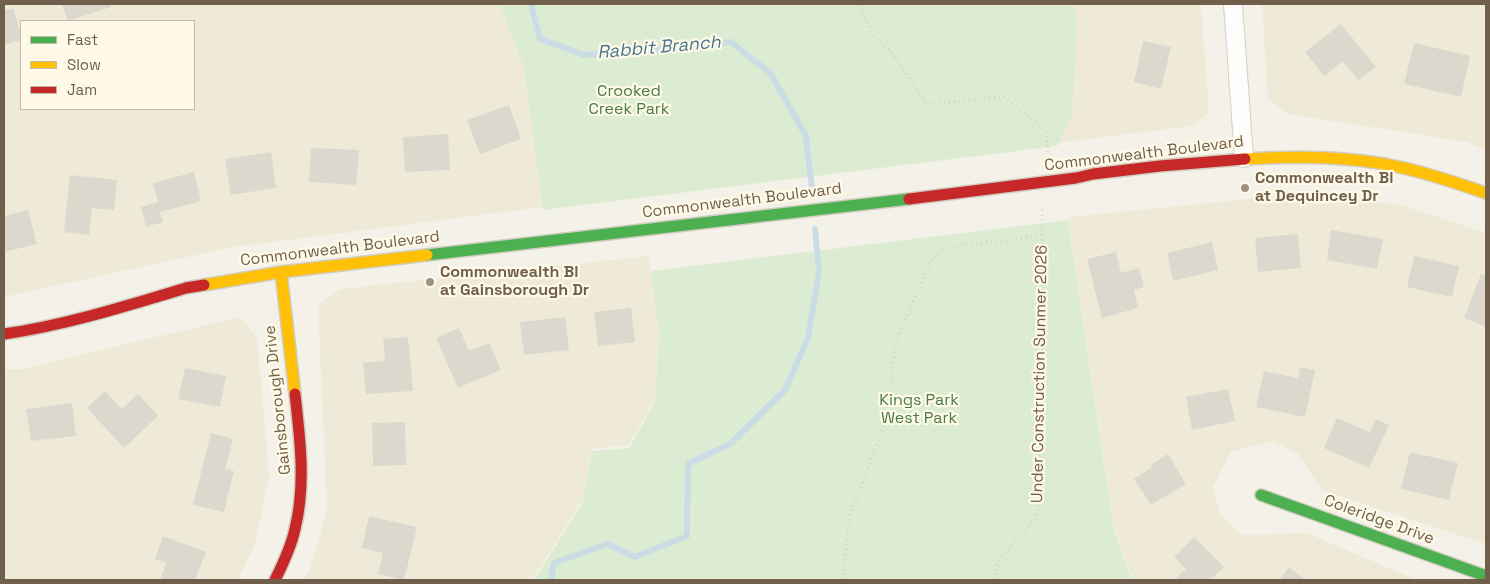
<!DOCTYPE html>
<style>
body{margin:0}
#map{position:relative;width:1490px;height:584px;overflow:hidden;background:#f4f2e8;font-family:"Space Grotesk",sans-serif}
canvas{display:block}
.frame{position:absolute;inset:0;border:5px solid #705f4a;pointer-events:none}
.legend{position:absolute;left:20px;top:20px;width:175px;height:90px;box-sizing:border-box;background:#fefae7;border:1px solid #c5bca8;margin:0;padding:6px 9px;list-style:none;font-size:15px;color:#705f4a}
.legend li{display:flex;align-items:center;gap:10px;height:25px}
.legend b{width:25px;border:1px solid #c5bca8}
</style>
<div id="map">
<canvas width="1490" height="584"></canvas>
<div class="frame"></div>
<ul class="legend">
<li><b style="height:6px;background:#4caf50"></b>Fast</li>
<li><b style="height:6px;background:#ffc107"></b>Slow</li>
<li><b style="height:6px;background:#c62828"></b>Jam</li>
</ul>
</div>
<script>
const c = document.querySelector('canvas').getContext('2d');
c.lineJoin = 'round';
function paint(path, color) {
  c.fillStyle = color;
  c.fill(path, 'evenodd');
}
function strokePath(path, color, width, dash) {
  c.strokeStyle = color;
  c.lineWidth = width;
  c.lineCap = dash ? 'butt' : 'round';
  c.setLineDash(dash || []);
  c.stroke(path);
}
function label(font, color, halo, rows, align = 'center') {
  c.font = font + ' "Space Grotesk",sans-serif';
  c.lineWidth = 4.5;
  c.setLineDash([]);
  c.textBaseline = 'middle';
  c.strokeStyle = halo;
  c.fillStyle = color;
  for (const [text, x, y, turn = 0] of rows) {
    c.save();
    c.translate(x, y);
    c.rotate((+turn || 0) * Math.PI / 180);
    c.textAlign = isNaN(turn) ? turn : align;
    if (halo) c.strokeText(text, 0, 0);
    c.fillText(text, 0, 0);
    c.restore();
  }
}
paint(new Path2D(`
 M4 4H502L524 64 543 207 233 247 4 297ZM21 21H194V109H21Z
 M1075 4H1201L1209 113 1192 126 1057 143 1077 25Z
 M1262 4H1486V150L1466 142 1287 114 1268 99Z
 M1307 193 1401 205 1486 233V544L1322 490 1298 454 1273 441 1231 452 1213 488 1221 516 1242 535 1307 533 1412 578 1413 580H1133L1114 527 1068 217Z
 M649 256 659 331 655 399 629 445 592 449 582 501 532 580H304L309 571 327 511 318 305 340 289Z
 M239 317 257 337 269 477 255 544 238 580H4V369H22Z`), '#efead8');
paint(new Path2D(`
 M502 4H1075L1077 28 1072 116 1057 146 543 210 524 67 501 7Z
 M1068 220 1114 530 1132 580H534L582 504 592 451 629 448 655 402 659 334 651 271Z`), '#dcecd3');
strokePath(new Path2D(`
 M531 4 540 39 584 55 644 51 731 42 771 74 806 136 812 189
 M551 580 554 563 607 544 635 557 687 536 688 464 730 444 785 390 808 338 819 272 815 229`), '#cadce4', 6);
paint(new Path2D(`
 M62 4H110L111 7 68 21Z
 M13 8 21 35V40L4 45V11Z
 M1341 24 1376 67 1358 80 1343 61 1324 76 1305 52Z
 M1143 41 1171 47 1161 89 1134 82Z
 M1414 43 1470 56 1461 97 1404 84Z
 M509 105 521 139 480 154 467 120Z
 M448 134 450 170 405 172 403 137Z
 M311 148 359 150 356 185 309 182Z
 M271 152 276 188 231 195 225 159Z
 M194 172 201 201 160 212 163 222 146 227 141 207 158 202 153 183Z
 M70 175 117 180 114 210 92 208 89 235 64 232Z
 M28 210 37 244 4 252V216Z
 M1331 230 1383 239 1377 269 1327 260Z
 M1298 234 1301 268 1258 272 1255 238Z
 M1212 242 1218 270 1173 281 1167 253Z
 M1116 252 1121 273 1139 268 1144 287 1134 290 1138 308 1102 318 1087 259Z
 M1414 256 1459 266 1452 297 1407 287Z
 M1481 274 1486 276V327L1464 318Z
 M631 308 635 342 598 346 594 312Z
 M565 317 569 350 524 355 520 322Z
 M459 328 469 351 489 343 501 370 458 388 436 338Z
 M408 337 413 391 366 394 363 363 385 361 383 339Z
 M1300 367 1315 370 1305 417 1256 407 1264 371 1298 378Z
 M185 368 226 376 220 407 178 399Z
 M1228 389 1235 421 1192 430 1186 397Z
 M105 391 122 409 138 394 158 416 124 448 87 408Z
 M72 403 76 436 31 441 26 409Z
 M1337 418 1370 432 1376 419 1389 425 1369 468 1324 448Z
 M405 422 406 465 373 466 372 423Z
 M211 433 233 439 225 469 234 471 224 512 193 505Z
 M1410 452 1458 463 1449 500 1401 489Z
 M1168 454 1186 484 1151 505 1134 479 1152 467 1151 465Z
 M369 516 417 527 404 580 378 574 383 553 362 548Z
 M163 536 206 552 195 580H160L166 563 155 559Z
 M1194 537 1224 567 1210 580H1178L1176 578 1186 569 1174 557Z
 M1289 567 1306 580H1279Z`), '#ddd8ce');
const street = new Path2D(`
 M1233 4 1244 158`);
const fast = new Path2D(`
 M427 255 909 199
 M1261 495 1486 576`);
const slow = new Path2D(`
 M1245 159C1294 156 1346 156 1394 166 1426 172 1456 183 1486 193
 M281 272 295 394
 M204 285 281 272 427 255`);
const jam = new Path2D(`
 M909 199 1076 178 1093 174 1160 166 1245 159
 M4 334C66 325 126 306 186 288L204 285
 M275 580C283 564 291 547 295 529 306 484 300 439 295 394`);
strokePath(street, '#d3cec3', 20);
strokePath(fast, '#d2cdc1', 14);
strokePath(slow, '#d2cdc1', 14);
strokePath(jam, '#d2cdc1', 14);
strokePath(new Path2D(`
 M859 4 875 39 890 50 926 104 1004 97 1046 130 1048 154
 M843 580 849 518 889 412 894 347 929 265 941 250 967 244 1010 241 1043 234
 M994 580 997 562 1037 517 1043 323 1042 206`), '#d6d1ca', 3, [1, 4]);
strokePath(street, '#fdfdfc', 18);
strokePath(fast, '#4caf50', 11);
strokePath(slow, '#ffc107', 11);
strokePath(jam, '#c62828', 11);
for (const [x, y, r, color] of [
 [1245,188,5,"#9e9281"],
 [430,282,5,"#9e9281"]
]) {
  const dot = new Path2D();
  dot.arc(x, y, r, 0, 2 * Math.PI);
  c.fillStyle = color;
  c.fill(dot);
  strokePath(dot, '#fefae7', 2);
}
label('16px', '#4a7a46', '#fefae7', [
 ["Crooked",629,92],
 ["Creek Park",629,110],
 ["Kings Park",919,401],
 ["West Park",919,419]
]);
label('16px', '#705f4a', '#fefae7', [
 ["Commonwealth Boulevard",1144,154,-7],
 ["Commonwealth Boulevard",742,201,-7],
 ["Commonwealth Boulevard",340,249,-7],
 ["Under Construction Sunmer 2026",1040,374,-89],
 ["Gainsborough Drive",278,400,-96],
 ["Coleridge Drive",1379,520,20]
]);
label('bold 16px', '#705f4a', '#fefae7', [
 ["Commonwealth Bl",1255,179],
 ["at Dequincey Dr",1255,197],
 ["Commonwealth Bl",440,273],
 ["at Gainsborough Dr",440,291]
], 'left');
label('italic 18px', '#4c768f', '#fefae7', [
 ["Rabbit Branch",659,48,-5]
]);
</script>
